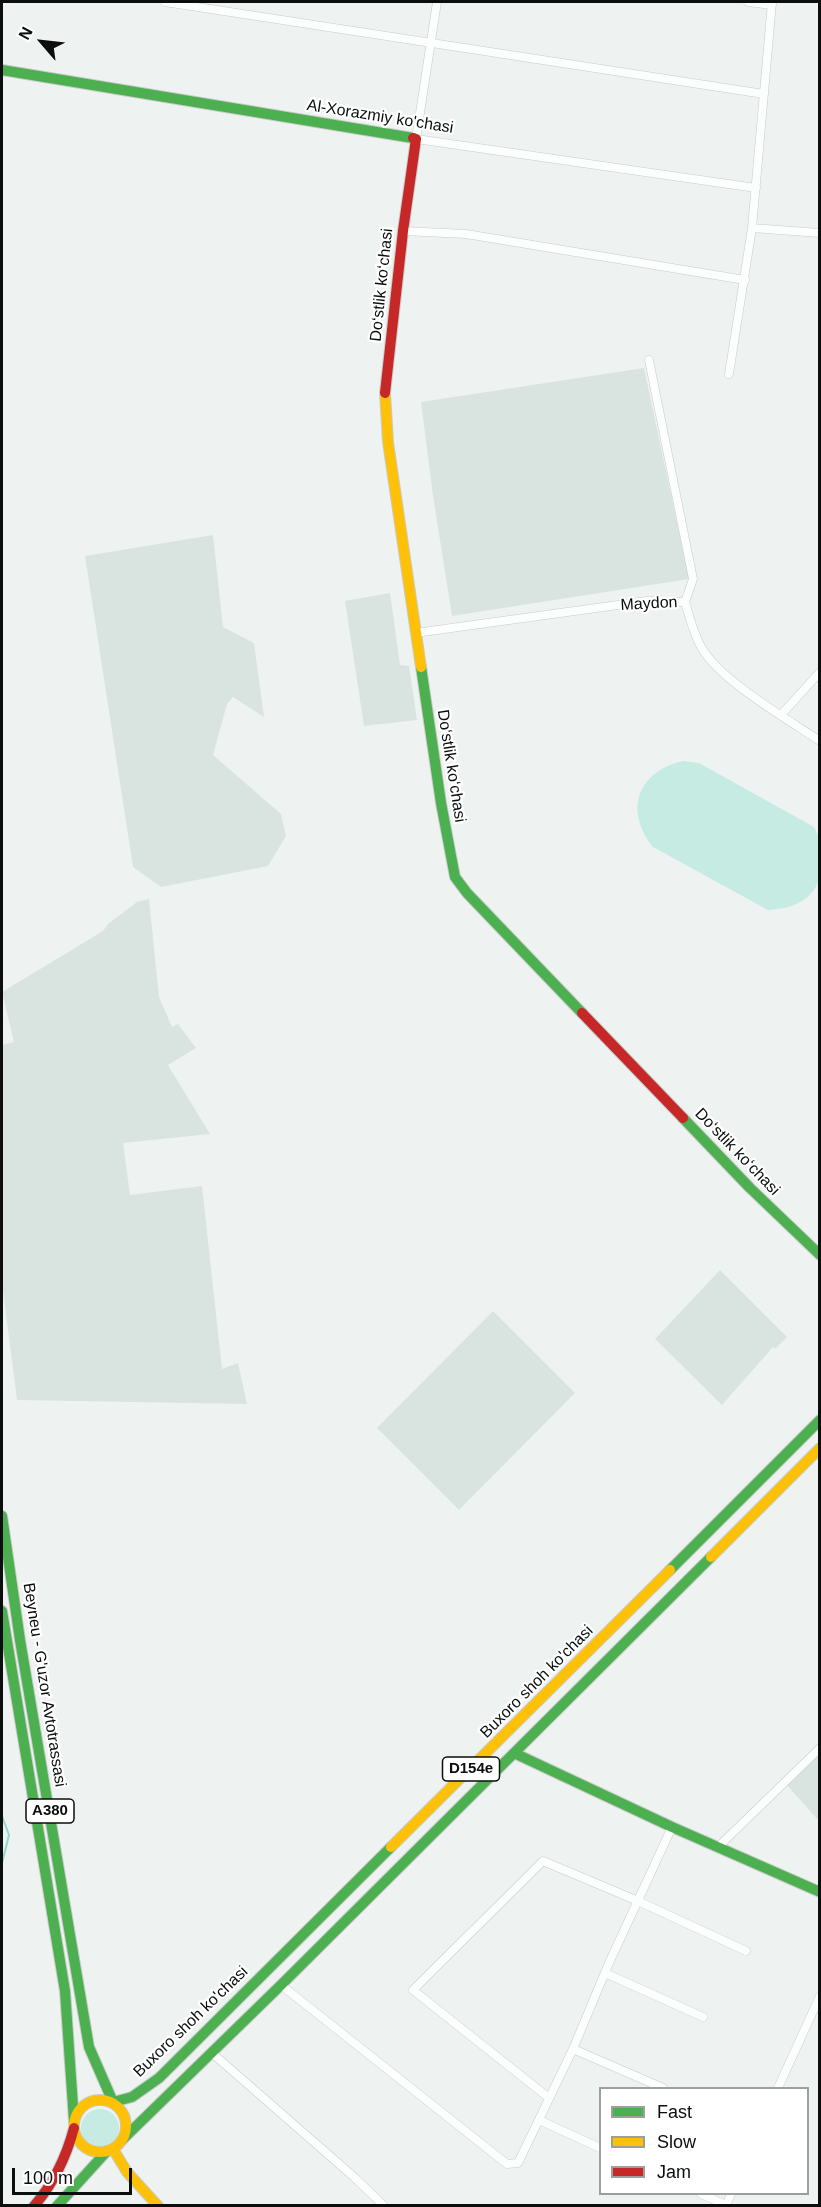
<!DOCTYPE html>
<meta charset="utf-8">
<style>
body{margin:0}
#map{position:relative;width:821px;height:2207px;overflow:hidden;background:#eef3f2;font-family:Helvetica,sans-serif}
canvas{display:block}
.frame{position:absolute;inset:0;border:3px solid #0b0e0d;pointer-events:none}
.legend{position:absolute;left:599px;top:2087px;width:210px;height:108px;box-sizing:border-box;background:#fff;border:2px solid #9d9f9e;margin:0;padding:8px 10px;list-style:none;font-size:18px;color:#0b0e0d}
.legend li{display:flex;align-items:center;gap:12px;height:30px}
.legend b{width:30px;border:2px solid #9d9f9e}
.north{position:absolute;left:12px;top:12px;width:60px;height:60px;-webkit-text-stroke:4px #fff;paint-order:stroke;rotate:298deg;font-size:16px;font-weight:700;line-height:24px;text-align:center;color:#0b0e0d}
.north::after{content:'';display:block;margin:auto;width:21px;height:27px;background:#0b0e0d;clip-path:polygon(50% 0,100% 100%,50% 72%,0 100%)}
.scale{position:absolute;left:12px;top:2168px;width:120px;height:27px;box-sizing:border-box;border:3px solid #0b0e0d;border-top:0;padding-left:8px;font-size:18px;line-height:21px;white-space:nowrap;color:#0b0e0d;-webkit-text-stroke:4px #fff;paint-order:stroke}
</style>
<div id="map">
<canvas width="821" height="2207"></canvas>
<div class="frame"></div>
<ul class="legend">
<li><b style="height:8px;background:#4caf50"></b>Fast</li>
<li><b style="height:8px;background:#ffc107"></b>Slow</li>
<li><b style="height:8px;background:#c62828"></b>Jam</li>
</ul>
<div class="north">N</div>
<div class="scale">100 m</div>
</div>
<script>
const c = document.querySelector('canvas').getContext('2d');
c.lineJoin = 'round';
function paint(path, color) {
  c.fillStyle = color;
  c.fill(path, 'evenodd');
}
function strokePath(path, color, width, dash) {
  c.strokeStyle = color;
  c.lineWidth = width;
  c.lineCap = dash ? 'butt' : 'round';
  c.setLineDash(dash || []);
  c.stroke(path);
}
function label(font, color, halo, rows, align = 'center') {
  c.font = font + ' Helvetica,sans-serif';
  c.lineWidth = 4.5;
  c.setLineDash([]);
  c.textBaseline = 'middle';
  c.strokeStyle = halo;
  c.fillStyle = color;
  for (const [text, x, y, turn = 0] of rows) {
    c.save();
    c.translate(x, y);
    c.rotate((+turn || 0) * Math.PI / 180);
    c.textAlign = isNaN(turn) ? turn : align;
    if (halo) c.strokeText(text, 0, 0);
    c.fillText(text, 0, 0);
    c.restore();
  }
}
paint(new Path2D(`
 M644 368 689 579 452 616 433 496 421 402Z
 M213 535 223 627 254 643 264 717 233 697 227 704 213 755 281 814 286 836 268 866 161 887 133 867 85 556Z
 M390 593 400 665 409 666 417 720 364 726 345 601Z
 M149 899 159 997 172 1027 178 1024 196 1048 168 1065 210 1134 123 1143 130 1195 202 1186 222 1369 238 1363 247 1404 17 1400 2 1283V1045L14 1042 2 992 103 931 108 924 137 902Z
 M720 1270 787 1337 775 1349 773 1347 722 1405 655 1339Z
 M493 1311 575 1393 459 1510 377 1428Z
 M819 1752V1821L786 1784Z`), '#d9e4e1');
paint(new Path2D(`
 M683 761 699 763 814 827C820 838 820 846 820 858 820 866 821 875 818 882 810 903 788 909 768 910L653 847C624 810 637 772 683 761Z
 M81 2128a19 19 0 1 1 38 0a19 19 0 1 1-38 0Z`), '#c5ebe3');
strokePath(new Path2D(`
 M2 1816 9 1835 2 1863`), '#94d6c9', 2);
const street = new Path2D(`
 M165 2 764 94
 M437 2 416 139 756 188
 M748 2 772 5
 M752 228 820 233
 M403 231 466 234 745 280
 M649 360 693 579 685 602
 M729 374 752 228 772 2
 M415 633 647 601 685 602C690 618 694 636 703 650 723 682 787 719 820 741
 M781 715 820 672
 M718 1847 820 1748
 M605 1973 703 2017
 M281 1985 507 2164 518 2163 573 2049 609 1963 672 1827
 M573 2049 663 2088
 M212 2053 354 2177 384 2206
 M778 2088 820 1996
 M549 2098 413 1990 543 1861 638 1901 746 1951
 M539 2120 600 2148
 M701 2194 726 2205
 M726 2206 731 2194`);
const fast = new Path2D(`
 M2 70 413 138
 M421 667 441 803 455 877 467 893 582 1013
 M683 1118 750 1188 820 1255
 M2 1516 20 1640 89 2047 113 2102
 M670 1570 820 1420
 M2 1611 65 1991 74 2121
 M514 1753 672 1827 820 1892
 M113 2102 132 2097 159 2078 391 1847
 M122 2140 281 1985 711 1557
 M57 2206 107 2151`);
const slow = new Path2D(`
 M385 393 388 442 421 667
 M711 1557 820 1448
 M391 1847 670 1570
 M74 2126a26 26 0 1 1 52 0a26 26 0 1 1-52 0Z
 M113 2149 127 2172 158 2206`);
const jam = new Path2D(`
 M385 393 403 231 416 139 413 138
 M582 1013 683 1118
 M34 2206C54 2183 66 2158 74 2128`);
strokePath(street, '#c8cbca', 9);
strokePath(fast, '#c8cbca', 12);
strokePath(slow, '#c8cbca', 12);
strokePath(jam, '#c8cbca', 12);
strokePath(street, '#fcfdfd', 8);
strokePath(fast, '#4caf50', 10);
strokePath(slow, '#ffc107', 10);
strokePath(jam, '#c62828', 10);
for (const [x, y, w] of [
 [471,1769,57],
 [50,1811,48]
]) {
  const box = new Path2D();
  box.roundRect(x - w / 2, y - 12, w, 24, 4.5);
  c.fillStyle = '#fff';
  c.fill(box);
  strokePath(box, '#0b0e0d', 1.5);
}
label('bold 15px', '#0b0e0d', null, [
 ["D154e",471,1769],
 ["A380",50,1811]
]);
label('16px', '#0b0e0d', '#fff', [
 ["Al-Xorazmiy ko'chasi",380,117,9],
 ["Do‘stlik ko‘chasi",382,285,-84],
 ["Maydon",649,604,-3],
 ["Do‘stlik ko‘chasi",451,766,81],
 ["Do‘stlik ko‘chasi",737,1152,46],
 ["Buxoro shoh ko'chasi",537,1682,-45],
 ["Beyneu - G'uzor Avtotrassasi",44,1685,81],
 ["Buxoro shoh ko'chasi",191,2022,-44]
]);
</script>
